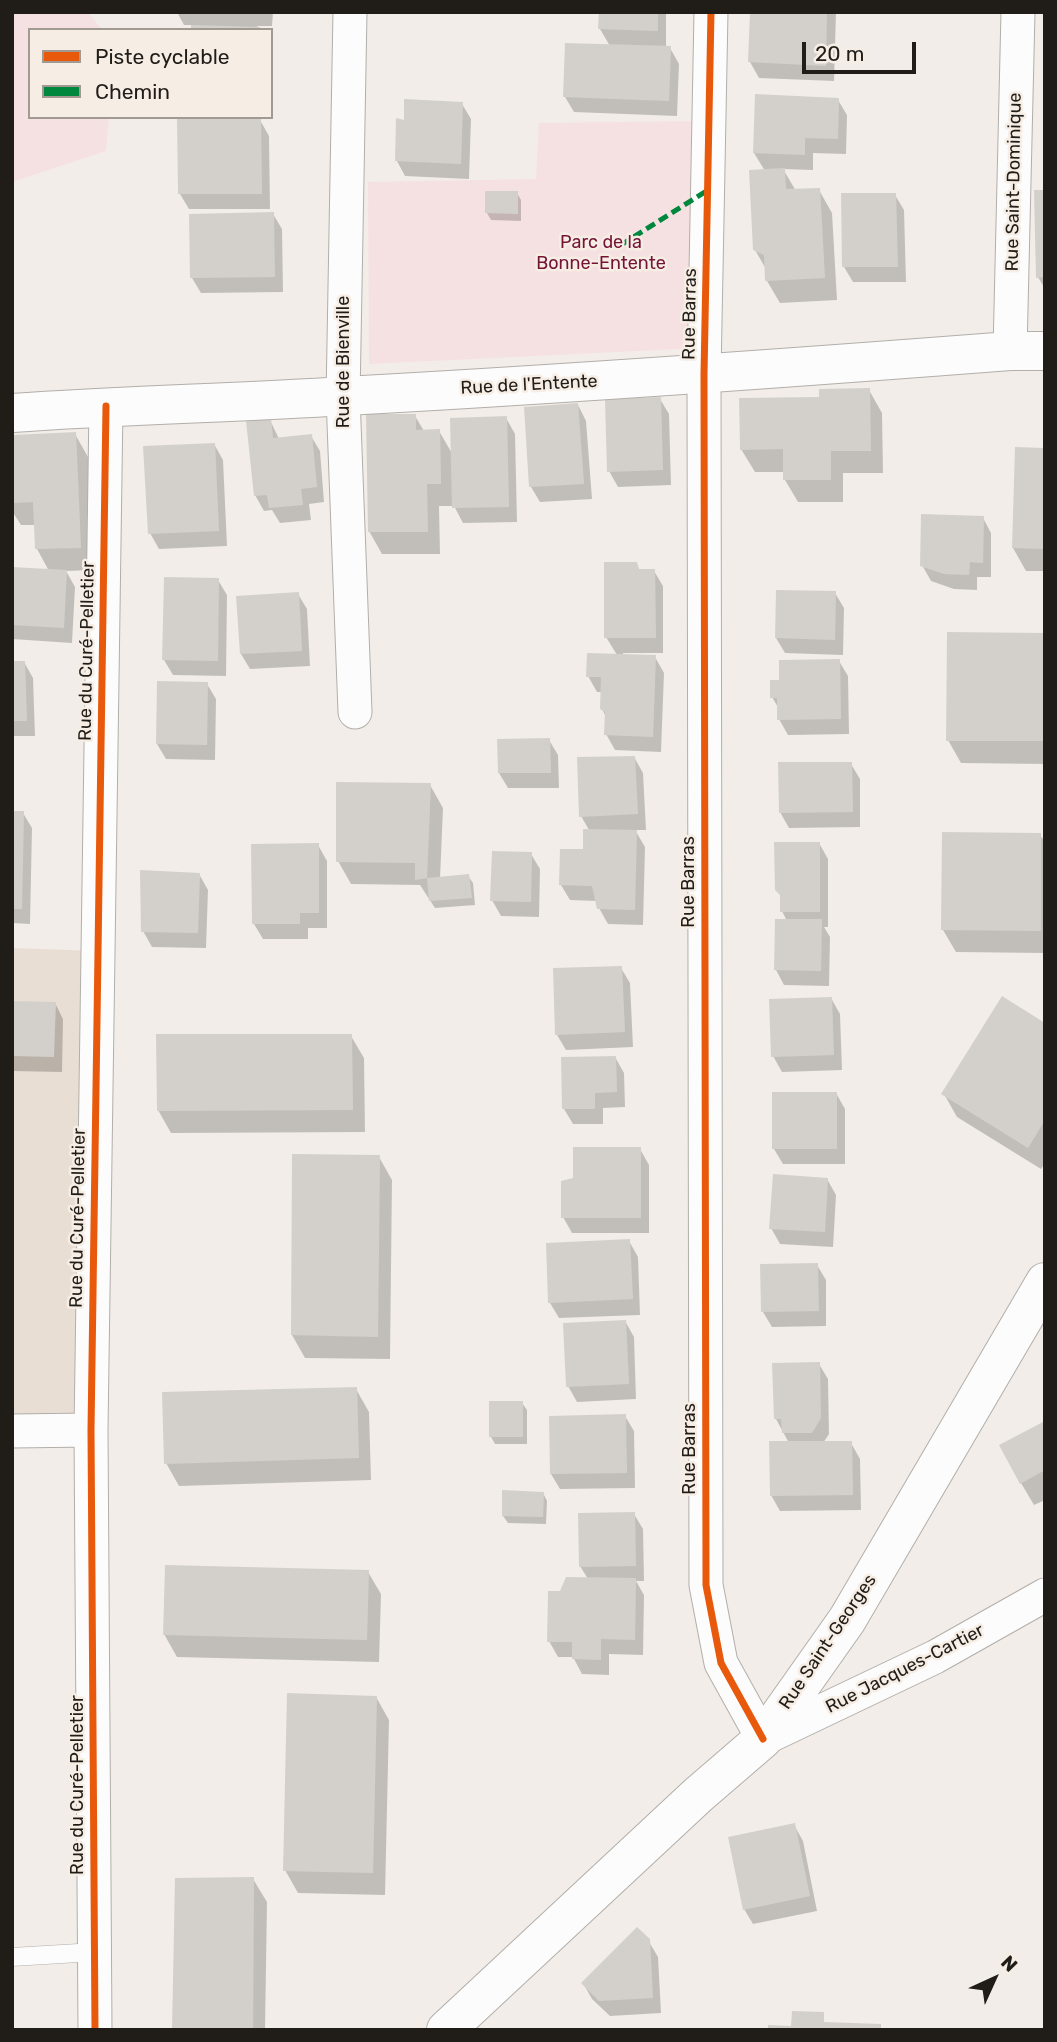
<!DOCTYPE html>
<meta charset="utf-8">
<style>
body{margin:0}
#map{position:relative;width:1057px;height:2042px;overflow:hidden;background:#f2ede8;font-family:Rubik,sans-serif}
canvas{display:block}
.frame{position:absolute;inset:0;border:14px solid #201d19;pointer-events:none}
.legend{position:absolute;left:28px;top:28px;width:245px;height:91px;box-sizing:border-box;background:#f6ede4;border:2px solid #a09a93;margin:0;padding:9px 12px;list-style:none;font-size:21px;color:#201d19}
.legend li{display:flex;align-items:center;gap:14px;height:35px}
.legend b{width:35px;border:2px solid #a09a93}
.north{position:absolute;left:959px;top:1944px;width:70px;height:70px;-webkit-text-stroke:5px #f6ede4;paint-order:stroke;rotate:45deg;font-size:19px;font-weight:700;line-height:28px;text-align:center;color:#201d19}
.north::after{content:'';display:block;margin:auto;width:24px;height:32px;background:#201d19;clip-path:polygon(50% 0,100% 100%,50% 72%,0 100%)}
.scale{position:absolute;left:802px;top:42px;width:114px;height:32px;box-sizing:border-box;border:4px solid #201d19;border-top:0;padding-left:9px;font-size:21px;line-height:24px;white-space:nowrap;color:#201d19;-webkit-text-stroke:5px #f6ede4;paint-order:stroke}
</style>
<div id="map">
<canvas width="1057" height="2042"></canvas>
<div class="frame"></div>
<ul class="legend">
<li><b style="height:9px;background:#e8590c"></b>Piste cyclable</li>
<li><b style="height:9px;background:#00873e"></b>Chemin</li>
</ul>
<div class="north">N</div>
<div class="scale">20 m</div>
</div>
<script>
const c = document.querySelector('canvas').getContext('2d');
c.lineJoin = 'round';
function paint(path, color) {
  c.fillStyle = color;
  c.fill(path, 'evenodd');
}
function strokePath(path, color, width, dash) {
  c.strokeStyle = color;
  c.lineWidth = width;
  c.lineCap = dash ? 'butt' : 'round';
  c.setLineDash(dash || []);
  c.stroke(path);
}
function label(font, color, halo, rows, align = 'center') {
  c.font = font + ' Rubik,sans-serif';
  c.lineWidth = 5;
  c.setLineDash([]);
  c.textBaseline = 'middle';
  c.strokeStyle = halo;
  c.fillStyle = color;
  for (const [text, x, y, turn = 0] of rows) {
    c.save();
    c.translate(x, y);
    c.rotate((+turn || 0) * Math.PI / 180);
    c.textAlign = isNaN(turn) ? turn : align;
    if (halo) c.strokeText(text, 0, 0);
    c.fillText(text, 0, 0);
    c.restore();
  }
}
paint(new Path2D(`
 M12 948 98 951 91 1430 12 1431Z`), '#e9ded4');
paint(new Path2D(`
 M12 12H88L102 30H30V117H109L106 151 12 182Z
 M705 121 699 348 369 364 368 182 536 179 539 123Z`), '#f6e1e2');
paint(new Path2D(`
 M177 12H273L272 26H257L259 30H193V25H184Z
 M601 12H666V48H670L679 64 677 116 574 112 565 97 610 46 600 29Z
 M752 12H836L834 81 759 78 750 62Z
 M838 100 847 115 846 154 813 153V170L783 169 796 191 819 190 832 213 837 300 780 303 767 281 766 269 755 250 765 171 754 153Z
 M462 104 471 119 469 179 405 176 397 161 406 123Z
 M260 120 269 136 270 209H189L180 194Z
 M1045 191V289L1038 277Z
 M517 193 521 200V221L491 220 487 213Z
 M895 195 904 210 906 282H853L844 267Z
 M273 214 282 229 283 292 201 293 192 278Z
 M869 390 882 413 883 473H843V502H798L785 480V472H755L741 449 821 399Z
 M660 399 669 414 671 485 618 487 609 471Z
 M578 405 586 421 592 499 540 502 531 487Z
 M415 416 424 431H439L453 455 506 418 515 434 517 522 463 523 454 506H439L440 554H382L369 531Z
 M270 420 279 439 311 436 320 451 324 502 309 504 311 520 280 523 272 510 264 511 255 495Z
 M75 434 88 457 93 570 66 571 75 587 72 643 12 639V569L49 571 37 549 36 525H21L12 511V437Z
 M214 444 223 460 227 546 159 549 150 533Z
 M1045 450V571H1026L1013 548Z
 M983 518 991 533V577H977V590L954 589 931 581 922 565Z
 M636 564 640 571H654L663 586V653H623V656L655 657 664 673 661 752 615 750 606 734V717L602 709V692H597L588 676 617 655 606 637Z
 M218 580 227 595 226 676 173 675 164 660Z
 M835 593 844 608 843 655 785 653 776 638Z
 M298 594 307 609 310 666 250 669 241 654Z
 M1045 634V764L961 763 948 740Z
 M839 661 848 676 849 734 788 735 779 719V709L772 697 781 681Z
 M24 662 33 678 35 736H12V663Z
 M207 684 216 699 215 760 166 759 157 744Z
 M549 740 558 755 559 788H508L499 773Z
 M634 757 643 773 646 830H635L645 847 643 925 608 924 599 908 597 901 570 900 561 885 585 851 589 830 581 816Z
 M851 764 860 779V827L789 828 780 812Z
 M430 785 443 808 440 879 468 876 473 883 475 905 435 908 420 885 351 884 338 861Z
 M12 812 23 813 32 828 30 924 12 923Z
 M1040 835 1045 842V953L956 952 943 930Z
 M819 843 828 859V927H824L830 937 829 986 784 985 776 970 787 921 782 911Z
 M318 845 327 861V928H308V939H263L254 924Z
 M531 854 540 869 539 917 501 916 492 900Z
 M199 874 208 890 206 948 152 947 143 931Z
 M621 968 630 983 633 1047 566 1050 557 1035Z
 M831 998 840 1014 842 1070 782 1072 773 1056Z
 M12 1002 55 1003 63 1019 62 1072 12 1071Z
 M1045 1025V1163L1041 1169 957 1117 944 1094Z
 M351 1036 364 1058 365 1132 171 1133 158 1110Z
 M615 1057 624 1073 625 1107 603 1108V1124H573L564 1109Z
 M836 1093 845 1109V1164H783L774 1149Z
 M640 1149 649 1165V1233H572L563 1217Z
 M379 1157 392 1180 390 1359 305 1358 292 1335Z
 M827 1179 836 1195 833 1247 780 1244 771 1228Z
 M629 1241 638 1257 640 1315 559 1318 550 1303Z
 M817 1265 826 1280V1326L772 1327 763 1312Z
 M625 1321 634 1337 636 1399 577 1402 568 1386Z
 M819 1364 828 1379 829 1434 823 1443H851L860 1459 861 1510 780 1511 771 1495 789 1443 776 1419Z
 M356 1389 369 1412 371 1480 179 1486 166 1463Z
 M522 1403 527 1410V1444H495L491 1437Z
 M625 1416 634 1431 635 1488 560 1489 551 1474Z
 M1045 1423V1500L1034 1505 1021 1483Z
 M543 1493 547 1501 546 1524 508 1523 503 1516Z
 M634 1514 643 1529 644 1581H636L644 1595 643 1655 609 1654V1675L582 1674 573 1657H558L549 1641 561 1593 588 1579 580 1566Z
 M368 1572 381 1594 379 1662 177 1657 164 1634Z
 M376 1697 389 1720 385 1895 298 1893 285 1870Z
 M794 1825 803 1841 817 1911 753 1924 744 1909Z
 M253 1879 267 1902 265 2030H174Z
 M648 1940 658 1957 661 2013 610 2016 592 1999 583 1983Z`), '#0003');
paint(new Path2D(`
 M599 12H658V31L598 29Z
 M750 12H827L826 66 748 62Z
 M191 25 260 27V30H191Z
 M565 43 671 46 669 101 563 97Z
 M755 94 839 98 838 139 805 138V155L753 153Z
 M404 99 463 102 461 164 395 161 396 118 404 120Z
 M261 118 262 194H178L177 119Z
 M785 168 786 189 820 188 825 278 765 281 764 255 753 250 749 170Z
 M1034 190H1045V277L1036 278Z
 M485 191H518V214L485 213Z
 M841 193H896L898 267H842Z
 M274 212 275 277 190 278 189 214Z
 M870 388 871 451H831V480H783V449L740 450 739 398 819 397V389Z
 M661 397 663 470 607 472 605 399Z
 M578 403 584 484 529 487 524 407Z
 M366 414H416V430L440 429 441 484H427L428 532H368Z
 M507 416 509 507 452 508 450 418Z
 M271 418 273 438 312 434 317 487 301 489 303 505 269 508 267 495 254 496 246 421Z
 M76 432 81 548 35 549 33 502 12 503V435Z
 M215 443 219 531 148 534 143 446Z
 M1015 447 1045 448V549L1012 548Z
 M921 514 984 516 983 563 970 562 969 575 944 574 920 566Z
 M604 562H637L639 569H655L656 638H604Z
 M12 567 67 570 64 628 12 625Z
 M164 577 219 578 218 661 162 660Z
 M776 590 836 591 835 640 775 638Z
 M299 592 302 651 240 654 236 596Z
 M947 632 1045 633V741H946Z
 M587 653 656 655 653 737 604 735 605 712 600 709 601 677H586Z
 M840 659 841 719 777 720V698H770V680H779V660Z
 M12 661H25L27 721H12Z
 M157 681 208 682 207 745 156 744Z
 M550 738 551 773H498L497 739Z
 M635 756 638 814 579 817 577 757Z
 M778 762H852L853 812 779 813Z
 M336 782 431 783 427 878 415 880V863L336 862Z
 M12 811H24L22 909H12Z
 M583 829 637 830 635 910 597 909 592 886 559 885 560 849H583Z
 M942 832 1041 833V931L941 930Z
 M774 842H820V912H780V895L775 890Z
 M319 843V913H300V924H252L251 844Z
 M492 851 532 852 531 902 490 901Z
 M140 870 200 873 198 933 141 932Z
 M469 874 472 898 429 901 427 878Z
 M775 919H822L821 971 774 970Z
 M622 966 625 1032 555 1035 553 968Z
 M1002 996 1045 1023V1120L1028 1148 941 1094Z
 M832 997 834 1055 771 1057 769 999Z
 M12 1001 56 1002 54 1057 12 1056Z
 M156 1034H352L353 1110 157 1111Z
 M616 1056 617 1092 595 1093V1109H562L561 1057Z
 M772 1092H837V1149H772Z
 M573 1147H641V1218H561V1181L573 1178Z
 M292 1154 380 1155 378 1337 291 1335Z
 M773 1174 828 1178 825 1232 769 1229Z
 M630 1239 633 1299 548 1303 546 1243Z
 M818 1263 819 1311 761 1312 760 1264Z
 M626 1320 629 1384 566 1387 563 1323Z
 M820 1362 821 1418 812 1433H782L781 1419H774L772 1363Z
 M357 1387 359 1458 164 1464 162 1392Z
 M489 1401H523V1437H489Z
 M626 1414 627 1473 550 1474 549 1416Z
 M1045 1421V1470L1020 1484 999 1445Z
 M769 1441H852L853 1495 770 1496Z
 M502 1490 544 1492 543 1517 502 1516Z
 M635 1512 636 1566 579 1567 578 1513Z
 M165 1565 369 1570 367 1640 163 1635Z
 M566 1577 636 1578 635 1640 601 1639V1660L572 1659V1642H547L548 1591H560Z
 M287 1693 377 1696 373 1873 283 1871Z
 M795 1823 810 1896 743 1910 728 1837Z
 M254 1877 253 2030H172L175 1878Z
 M637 1927 650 1939 653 1998 599 2001 581 1983Z
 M792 2011 824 2012V2022L881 2024V2030H768V2025L791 2026Z`), '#d3d0cc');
const service = new Path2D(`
 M12 1957 95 1952`);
const minor = new Path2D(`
 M350 12 343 397 355 712
 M711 12 704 374 706 1585 721 1663 763 1739 935 1657 1045 1595
 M1010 351 1018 12
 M12 1431 91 1430
 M95 2030 91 1430 106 406`);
const tertiary = new Path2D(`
 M12 413C123 405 234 403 345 396 567 384 789 368 1010 351H1045
 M446 2030 698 1795 763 1739 847 1620 1045 1282`);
strokePath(service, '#b2aeaa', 19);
strokePath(minor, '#b2aeaa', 35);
strokePath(tertiary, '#b2aeaa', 40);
strokePath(service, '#fdfcfc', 18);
strokePath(minor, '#fdfcfc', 33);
strokePath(tertiary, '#fdfcfc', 38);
strokePath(new Path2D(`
 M621 245 708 190`), '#00873e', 5, [10, 5]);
strokePath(new Path2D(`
 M711 12 704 374 706 1585 721 1663 763 1739
 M95 2030 91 1430 106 406`), '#e8590c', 7);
label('18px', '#201d19', '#f6ede4', [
 ["Rue Saint-Dominique",1014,182,-89],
 ["Rue Barras",690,314,-89],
 ["Rue de Bienville",344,362,-90],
 ["Rue de l'Entente",529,385,-3],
 ["Rue du Curé-Pelletier",87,651,-89],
 ["Rue Barras",689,882,-90],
 ["Rue du Curé-Pelletier",78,1218,-89],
 ["Rue Barras",690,1449,-90],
 ["Rue Saint-Georges",828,1642,-56],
 ["Rue Jacques-Cartier",905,1669,-27],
 ["Rue du Curé-Pelletier",78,1785,-90]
]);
label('18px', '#741335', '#f6ede4', [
 ["Parc de la",601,243],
 ["Bonne-Entente",601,264]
]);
</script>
